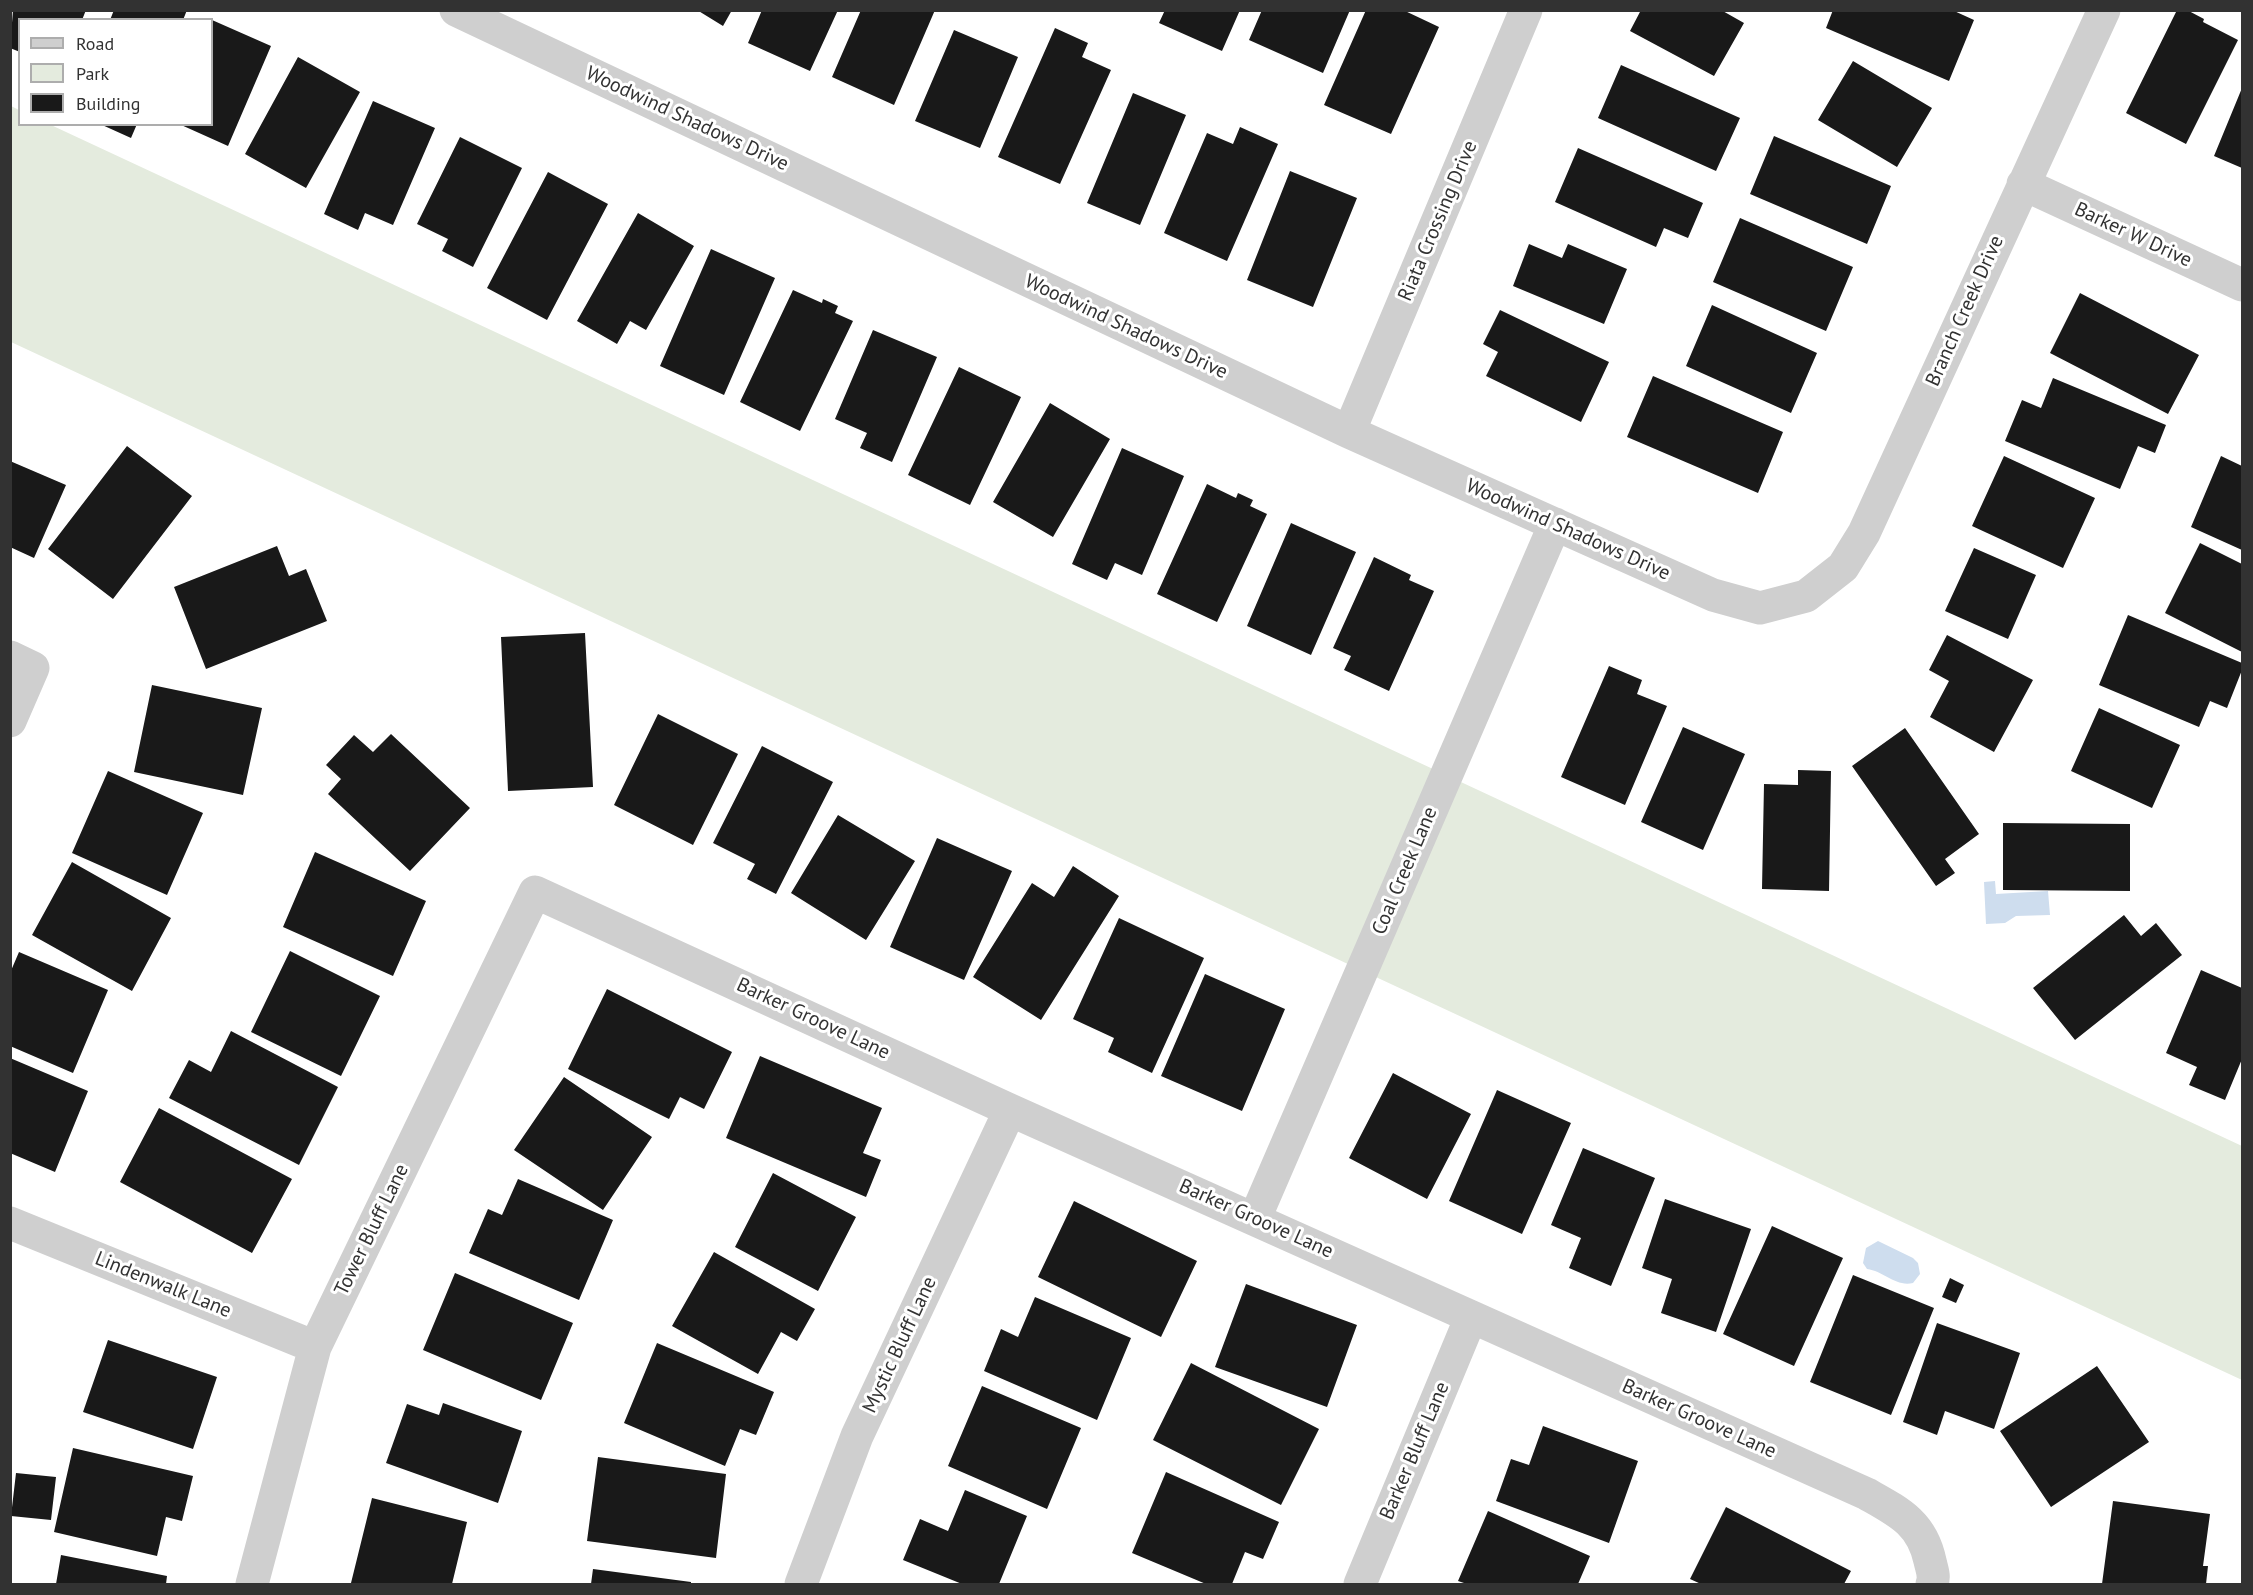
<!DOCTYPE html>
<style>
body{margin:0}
#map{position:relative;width:2253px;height:1595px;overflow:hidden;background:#fff;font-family:"PT Sans",sans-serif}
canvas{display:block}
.frame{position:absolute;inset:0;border:12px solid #323232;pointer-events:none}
.legend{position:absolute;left:18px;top:18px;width:195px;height:108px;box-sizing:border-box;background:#fff;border:2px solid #adadad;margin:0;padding:8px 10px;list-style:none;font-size:18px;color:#323232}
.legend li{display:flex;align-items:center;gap:12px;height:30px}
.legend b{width:30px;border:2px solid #adadad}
</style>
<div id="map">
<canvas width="2253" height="1595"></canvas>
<div class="frame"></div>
<ul class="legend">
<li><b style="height:8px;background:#cfcfcf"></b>Road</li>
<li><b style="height:16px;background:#e4ebde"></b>Park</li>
<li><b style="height:16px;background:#191919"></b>Building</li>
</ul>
</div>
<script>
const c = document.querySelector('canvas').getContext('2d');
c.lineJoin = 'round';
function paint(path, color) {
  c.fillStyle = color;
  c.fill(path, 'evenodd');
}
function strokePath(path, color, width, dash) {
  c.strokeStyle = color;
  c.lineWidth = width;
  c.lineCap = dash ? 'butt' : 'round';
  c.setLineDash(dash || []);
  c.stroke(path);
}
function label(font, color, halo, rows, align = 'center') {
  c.font = font + ' "PT Sans",sans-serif';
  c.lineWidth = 6;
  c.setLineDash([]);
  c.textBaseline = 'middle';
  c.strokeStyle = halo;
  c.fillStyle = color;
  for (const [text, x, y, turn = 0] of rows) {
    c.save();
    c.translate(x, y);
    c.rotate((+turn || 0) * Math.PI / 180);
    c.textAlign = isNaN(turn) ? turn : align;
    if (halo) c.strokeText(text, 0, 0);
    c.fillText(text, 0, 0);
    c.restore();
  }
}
paint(new Path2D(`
 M11 106 19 110 20 124 51 125 2242 1146V1380L11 342Z`), '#e4ebde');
paint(new Path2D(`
 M1995 881 1996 894 2048 891 2050 915 2016 916 2005 923 1986 924 1984 882Z
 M1878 1241 1913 1258 1918 1263 1920 1274 1913 1283C1895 1287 1884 1271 1867 1269L1863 1263 1866 1248Z`), '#ceddee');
paint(new Path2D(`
 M13 10H86L82 20H20V52L10 48Z
 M114 10H187L183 20H110Z
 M697 10H732L723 26Z
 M762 10H838L810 71 748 43Z
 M861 10H935L894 105 832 77Z
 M1165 10H1240L1222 51 1159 23Z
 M1262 10H1350L1323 73 1249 40Z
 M1366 10H1403L1439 27 1391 134 1324 105Z
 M1641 10H1721L1744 23 1714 76 1630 31Z
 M1833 10H1952L1974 20 1949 81 1826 28Z
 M2177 10H2187L2204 19 2203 22 2238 40 2186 144 2126 113Z
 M212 20 271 46 228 146 179 124H212Z
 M1055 28 1088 43 1082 57 1111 70 1060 184 998 157Z
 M954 30 1018 57 980 148 915 121Z
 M298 57 360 92 306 188 245 154Z
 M1853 61 1932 108 1897 167 1818 120Z
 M1621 65 1740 118 1716 171 1598 118Z
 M2242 88V168L2214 156Z
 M1133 93 1186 115 1140 225 1087 203Z
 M373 101 435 128 393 225 365 213 358 230 324 214Z
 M100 124H137L131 138Z
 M1240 127 1278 144 1227 261 1164 233 1207 133 1233 144Z
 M1774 136 1891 186 1867 244 1750 194Z
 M460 137 522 168 473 267 442 251 448 239 417 224Z
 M1578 148 1703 203 1688 238 1664 228 1656 247 1555 202Z
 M1290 171 1357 198 1313 307 1247 280Z
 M548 172 608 204 547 320 487 288Z
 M638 213 694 246 646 330 630 321 617 344 577 321Z
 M1740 218 1853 267 1826 331 1713 282Z
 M1529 244 1562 258 1568 244 1627 269 1604 324 1513 286Z
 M711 249 775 278 724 395 660 366Z
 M793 290 822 303 823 299 838 306 835 313 853 321 800 431 740 402Z
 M2080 293 2199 355 2168 414 2050 353Z
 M1712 305 1817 353 1791 413 1686 366Z
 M1500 310 1609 362 1581 422 1486 376 1498 352 1483 344Z
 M873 330 937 357 892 462 860 448 867 433 835 419Z
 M959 367 1021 397 970 505 908 475Z
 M1653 376 1783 432 1758 493 1627 437Z
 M2053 378 2166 425 2155 453 2138 446 2120 489 2005 441 2022 400 2041 408Z
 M1050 403 1110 439 1053 537 993 502Z
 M127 446 192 496 113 599 48 549Z
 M1122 448 1184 476 1142 575 1115 563 1107 580 1072 564Z
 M2004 456 2095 498 2063 568 1972 526Z
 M2221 456 2242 466V550L2191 527Z
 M10 461 66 485 34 558 10 547Z
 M1207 484 1236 498 1238 493 1253 500 1250 506 1267 514 1217 622 1157 594Z
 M1291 523 1356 552 1311 655 1247 626Z
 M2200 543 2242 564V652L2165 613Z
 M277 546 289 576 306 569 327 621 206 669 174 587Z
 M1974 548 2036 575 2008 639 1945 611Z
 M1374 557 1411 575 1409 580 1434 591 1389 691 1344 670 1351 656 1333 648Z
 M2128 615 2242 663V670L2227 708 2210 701 2199 727 2099 685Z
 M585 633 593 787 508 791 501 637Z
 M1947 635 2033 680 1994 752 1930 717 1949 681 1929 670Z
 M1609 666 1642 680 1637 694 1667 706 1625 805 1561 777Z
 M152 685 262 708 243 795 134 772Z
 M2099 708 2180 745 2152 808 2071 771Z
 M658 714 738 754 693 845 614 805Z
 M1683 727 1745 754 1703 850 1641 822Z
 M1905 728 1979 834 1945 859 1955 873 1936 886 1852 766Z
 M391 734 470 808 410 871 328 794 341 779 326 765 354 735 373 752Z
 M762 746 833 782 776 894 747 879 755 864 713 843Z
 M1798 770 1831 771 1829 891 1762 889 1764 784 1798 785Z
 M108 771 203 813 167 895 72 853Z
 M838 815 915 861 866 940 791 893Z
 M2003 823 2130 824V891L2003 890Z
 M937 838 1012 871 964 980 890 947Z
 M315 852 426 901 393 976 283 927Z
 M72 862 171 918 132 991 32 935Z
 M1073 866 1119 896 1041 1020 973 977 1032 883 1054 897Z
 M2124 915 2141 936 2156 923 2182 955 2075 1040 2033 988Z
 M1119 918 1204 958 1152 1073 1108 1052 1114 1038 1073 1019Z
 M290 951 380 996 341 1076 251 1032Z
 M19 952 108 990 73 1073 10 1046V973Z
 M2201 970 2242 988V1059L2225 1100 2189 1085 2197 1067 2166 1053Z
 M1205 974 1285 1009 1242 1111 1161 1076Z
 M607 989 732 1052 704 1109 680 1097 669 1119 568 1069Z
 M231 1031 338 1087 299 1165 169 1098 189 1060 211 1072Z
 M760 1056 882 1108 863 1153 881 1160 866 1197 726 1138Z
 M10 1058 88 1091 55 1172 10 1153Z
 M1393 1073 1471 1114 1427 1199 1349 1158Z
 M564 1077 652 1137 603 1210 514 1150Z
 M1497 1090 1571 1123 1522 1234 1449 1201Z
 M159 1108 292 1179 252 1253 120 1182Z
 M1583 1148 1655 1178 1611 1286 1569 1268 1581 1238 1551 1225Z
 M773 1173 856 1217 818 1291 735 1247Z
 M518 1179 613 1220 579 1300 469 1253 488 1209 502 1215Z
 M1665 1199 1751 1229 1716 1332 1661 1313 1672 1279 1642 1268Z
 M1074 1201 1197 1261 1161 1337 1038 1277Z
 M1772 1226 1843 1258 1794 1366 1723 1334Z
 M714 1252 815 1309 797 1341 781 1332 758 1374 672 1326Z
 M455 1273 573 1323 541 1400 423 1350Z
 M1853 1275 1934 1308 1891 1415 1810 1382Z
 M1950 1278 1964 1285 1956 1303 1942 1297Z
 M1246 1284 1357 1325 1327 1407 1215 1367Z
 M1035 1297 1131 1338 1097 1420 984 1371 1001 1329 1018 1337Z
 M1937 1323 2020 1353 1994 1429 1945 1411 1937 1435 1903 1422Z
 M108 1340 217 1377 193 1449 83 1412Z
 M657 1343 774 1392 756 1435 740 1429 725 1466 624 1423Z
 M1191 1363 1319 1429 1281 1505 1153 1440Z
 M2097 1366 2149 1442 2051 1507 2000 1431Z
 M982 1386 1081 1428 1047 1509 948 1466Z
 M443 1403 522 1431 498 1503 386 1463 407 1404 439 1415Z
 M1543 1426 1638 1461 1609 1543 1496 1501 1511 1459 1529 1465Z
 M73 1448 193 1476 182 1521 166 1517 157 1556 54 1532Z
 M598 1457 726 1474 716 1558 587 1541Z
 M1166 1472 1279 1522 1263 1559 1245 1552 1232 1584H1206L1132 1553Z
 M16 1473 56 1477 51 1520 11 1516Z
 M965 1490 1027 1516 999 1584H962L903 1560 920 1519 948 1531Z
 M372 1498 467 1522 452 1584 351 1583Z
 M2113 1501 2210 1514 2203 1566H2208L2206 1584H2102Z
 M1726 1507 1851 1571 1844 1584H1701L1690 1579Z
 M1488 1511 1590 1556 1578 1584H1467L1458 1581Z
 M61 1555 167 1576 166 1584H56Z
 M593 1569 691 1582V1584H591Z`), '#191919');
strokePath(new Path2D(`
 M456 10 1349 432 1713 595 1760 608 1806 596 1843 567 1864 533 2104 10
 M2023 184 2242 285
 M1349 432 1526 10
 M10 657 33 668 10 721
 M1255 1218 1555 524
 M10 1223 315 1347
 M252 1584 315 1347 535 892 1010 1110 1867 1494C1899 1512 1922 1523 1930 1561 1932 1570 1935 1576 1932 1584
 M801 1584 857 1436 1010 1110
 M1360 1584 1471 1317`), '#cfcfcf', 33);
label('20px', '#323232', '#fff', [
 ["Woodwind Shadows Drive",687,119,25],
 ["Riata Crossing Drive",1438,221,-67],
 ["Barker W Drive",2133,235,25],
 ["Branch Creek Drive",1965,311,-66],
 ["Woodwind Shadows Drive",1126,327,25],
 ["Woodwind Shadows Drive",1568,530,24],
 ["Coal Creek Lane",1405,871,-67],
 ["Barker Groove Lane",813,1019,25],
 ["Barker Groove Lane",1256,1219,24],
 ["Tower Bluff Lane",372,1230,-64],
 ["Lindenwalk Lane",163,1285,22],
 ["Mystic Bluff Lane",900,1345,-65],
 ["Barker Groove Lane",1699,1419,24],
 ["Barker Bluff Lane",1415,1451,-67]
]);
</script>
